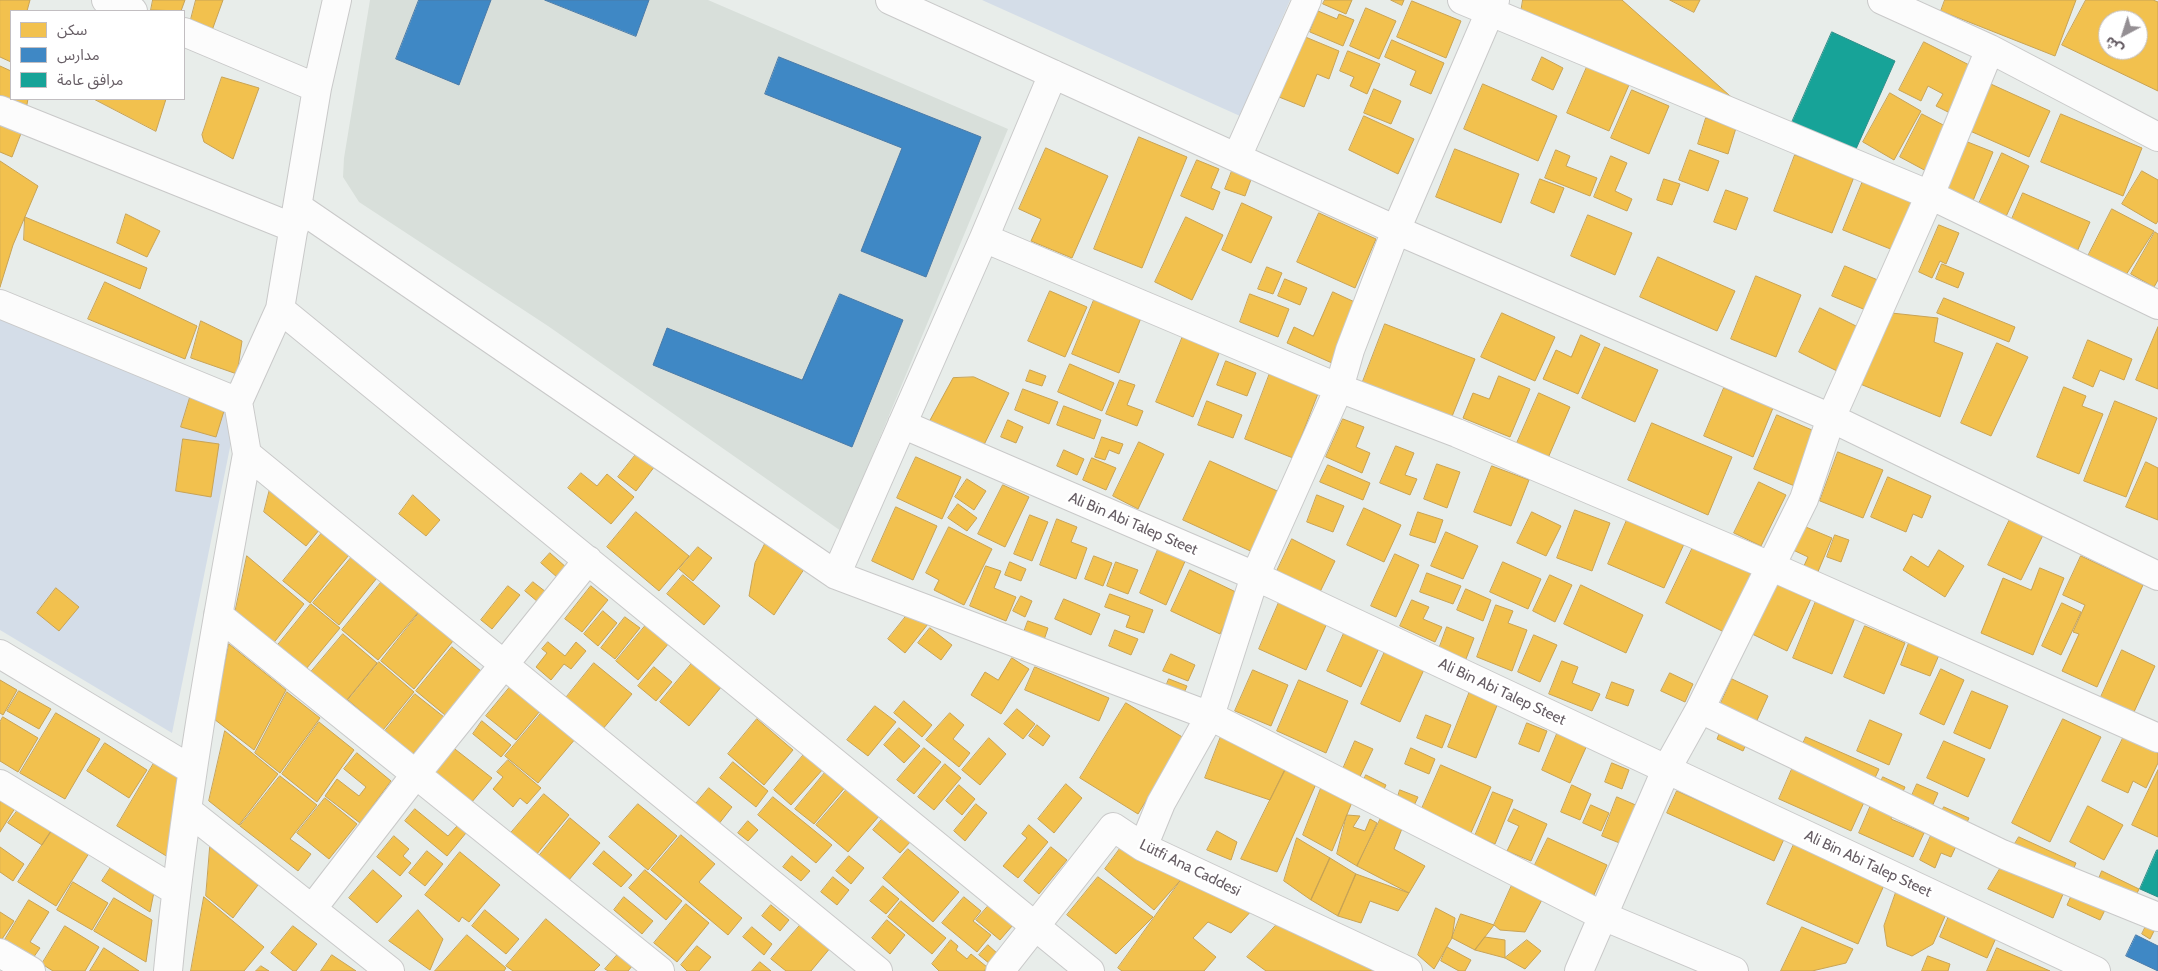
<!DOCTYPE html>
<meta charset="utf-8">
<style>
body{margin:0}
#map{position:relative;width:2158px;height:971px;overflow:hidden;background:#e8edea;font-family:Cabin,"Noto Sans Arabic",sans-serif}
canvas{display:block}
.legend{position:absolute;left:10px;top:10px;width:175px;height:90px;box-sizing:border-box;background:#fff;border:1px solid #c2bec1;margin:0;padding:6px 9px;list-style:none;font-size:15px;color:#665d64}
.legend li{display:flex;align-items:center;gap:10px;height:25px}
.legend b{width:25px;border:1px solid #c2bec1}
.north{position:absolute;left:2098px;top:10px;width:50px;height:50px;box-sizing:border-box;background:#fff;border:1px solid #c2bec1;border-radius:50%;rotate:220deg;font-size:14px;font-weight:700;line-height:20px;text-align:center;color:#665d64}
.north::after{content:'';display:block;margin:auto;width:18px;height:22px;background:#948f93;clip-path:polygon(50% 0,100% 100%,50% 72%,0 100%)}
</style>
<div id="map">
<canvas width="2158" height="971"></canvas>
<ul class="legend">
<li><b style="height:14px;background:#f2c14e"></b>سكن</li>
<li><b style="height:14px;background:#3f88c5"></b>مدارس</li>
<li><b style="height:14px;background:#17a398"></b>مرافق عامة</li>
</ul>
<div class="north">ش</div>
</div>
<script>
const c = document.querySelector('canvas').getContext('2d');
c.lineJoin = 'round';
function paint(path, color) {
  c.fillStyle = color;
  c.fill(path, 'evenodd');
}
function strokePath(path, color, width, dash) {
  c.strokeStyle = color;
  c.lineWidth = width;
  c.lineCap = dash ? 'butt' : 'round';
  c.setLineDash(dash || []);
  c.stroke(path);
}
function label(font, color, halo, rows, align = 'center') {
  c.font = font + ' Cabin,sans-serif';
  c.lineWidth = 5;
  c.setLineDash([]);
  c.textBaseline = 'middle';
  c.strokeStyle = halo;
  c.fillStyle = color;
  for (const [text, x, y, turn = 0] of rows) {
    c.save();
    c.translate(x, y);
    c.rotate((+turn || 0) * Math.PI / 180);
    c.textAlign = isNaN(turn) ? turn : align;
    if (halo) c.strokeText(text, 0, 0);
    c.fillText(text, 0, 0);
    c.restore();
  }
}
paint(new Path2D(`
 M370 0H708L1008 129 841 531 548 326 359 202 343 177 344 158Z`), '#d8dfda');
paint(new Path2D(`
 M982 0H1290L1240 116Z
 M0 316 239 403 172 733 0 630Z`), '#d4dde8');
const homes = new Path2D(`
 M0 0H30L27 11H11V62L0 57Z
 M153 0H185L181 11 151 10Z
 M196 0H223L210 36 189 27Z
 M1325 0H1352L1346 14 1323 4Z
 M1391 0H1404L1402 5Z
 M1523 0H1622L1738 103 1521 12Z
 M1670 0H1700L1694 12Z
 M1945 0H2076L2055 56 1941 11Z
 M2086 0H2153L2158 2V91L2062 45ZM2108 20H2138V50H2108Z
 M1412 1 1461 21 1446 58 1397 37Z
 M1366 8 1396 21 1379 59 1350 46Z
 M1318 11 1337 19 1339 14 1354 20 1343 46 1310 32Z
 M1303 36 1339 51 1329 79 1317 74 1304 107 1279 97Z
 M1392 40 1444 63 1431 94 1410 85 1416 71 1385 57Z
 M1924 42 1979 70 1956 116 1936 106 1943 94 1928 86 1921 101 1899 90Z
 M1348 51 1380 64 1367 94 1350 86 1354 77 1340 71Z
 M1542 57 1563 68 1553 90 1532 80Z
 M1590 60 1632 78 1609 131 1567 113Z
 M0 66 11 71V99H28L24 120 0 110Z
 M222 77 259 88 233 159 204 142 202 135Z
 M1982 80 2050 111 2029 157 1961 127Z
 M1483 84 1557 116 1538 161 1464 129Z
 M1374 89 1401 101 1391 124 1364 113Z
 M1632 90 1669 106 1649 154 1611 138Z
 M1890 93 1921 111 1894 160 1863 142Z
 M94 99H166L156 131Z
 M0 114 25 123 12 157 0 152Z
 M1922 114 1951 129 1928 172 1900 157Z
 M2061 114 2142 148 2123 196 2041 162Z
 M1364 116 1414 139 1398 174 1349 150Z
 M1706 118 1736 128 1728 154 1698 144Z
 M1139 137 1187 157 1142 268 1094 249Z
 M1960 139 1993 152 1970 208 1937 195Z
 M1046 148 1108 176 1072 258 1031 241 1041 219 1019 209Z
 M1455 149 1519 174 1501 223 1436 197Z
 M1556 150 1570 156 1566 166 1597 178 1590 196 1545 178Z
 M1690 150 1719 161 1708 191 1679 180Z
 M2002 153 2029 166 2004 221 1977 208Z
 M1795 155 1854 177 1832 233 1774 211Z
 M1611 156 1627 163 1615 191 1632 199 1627 211 1594 197Z
 M1197 160 1219 169 1211 188 1220 192 1213 210 1181 196Z
 M0 161 38 186 13 245 0 287Z
 M1232 171 1252 177 1245 196 1225 189Z
 M2142 171 2158 180V221L2156 224 2122 204Z
 M1865 176 1919 198 1898 252 1843 230Z
 M1540 179 1564 188 1554 213 1531 203Z
 M1664 179 1680 184 1672 205 1657 200Z
 M1726 190 1748 198 1736 230 1714 222Z
 M2023 193 2090 222 2076 254 2009 226Z
 M1242 203 1272 217 1251 263 1222 250Z
 M2112 209 2154 231 2124 278 2086 260Z
 M1319 213 1376 239 1355 288 1297 262Z
 M126 214 160 231 147 257 117 243Z
 M1588 215 1632 233 1615 275 1571 256Z
 M25 217 147 268 140 289 24 240Z
 M1186 217 1223 235 1192 300 1155 282Z
 M1939 225 1959 233 1946 264 1940 261 1932 278 1919 272Z
 M2155 232 2158 234V280L2154 287 2131 274Z
 M1658 257 1735 291 1717 331 1640 297Z
 M1942 264 1964 273 1958 288 1936 279Z
 M1845 266 1880 281 1868 311 1832 296Z
 M1267 267 1282 273 1273 294 1258 289Z
 M1756 276 1801 295 1776 357 1731 339Z
 M1285 279 1307 288 1300 305 1278 296Z
 M105 282 197 326 185 359 88 319Z
 M1050 291 1087 307 1065 357 1028 341Z
 M1333 292 1359 304 1332 363 1287 343 1294 327 1313 336Z
 M1250 294 1289 309 1278 337 1240 322Z
 M1944 298 2015 327 2009 342 1937 313Z
 M1094 300 1141 318 1119 373 1072 354Z
 M1820 308 1858 327 1837 371 1799 352Z
 M1882 312 1938 318 1934 342 1963 353 1940 417 1853 381Z
 M1502 313 1555 337 1535 381 1481 357Z
 M201 321 242 341 237 374 191 358Z
 M1385 324 1475 359 1451 419 1362 384Z
 M2158 327V389L2136 380Z
 M1581 335 1600 344 1578 394 1543 379 1556 350 1571 357Z
 M1183 336 1220 351 1193 417 1156 402Z
 M2088 340 2132 359 2124 380 2100 370 2093 387 2073 378Z
 M1997 343 2028 357 1991 436 1961 423Z
 M1605 347 1658 370 1635 422 1582 398Z
 M1226 361 1256 373 1247 396 1217 385Z
 M1070 364 1114 383 1102 411 1058 392Z
 M1030 370 1046 376 1042 386 1026 381Z
 M1270 373 1319 391 1293 458 1245 439Z
 M1499 376 1530 389 1510 437 1463 418 1473 393 1489 399Z
 M974 377 1009 393 982 449 929 422 953 378Z
 M196 378 231 388 216 437 181 427Z
 M1120 380 1135 385 1127 405 1143 411 1137 426 1106 414Z
 M2064 387 2086 396 2082 406 2103 414 2079 474 2037 457Z
 M1724 388 1773 408 1753 457 1704 436Z
 M1023 389 1058 402 1049 424 1015 410Z
 M1539 393 1570 407 1548 458 1517 443Z
 M1207 401 1242 415 1233 438 1198 425Z
 M2115 401 2157 418 2126 497 2084 481Z
 M1064 406 1101 420 1094 439 1057 425Z
 M1777 415 1819 433 1797 487 1754 469Z
 M1343 419 1364 427 1356 447 1370 453 1362 473 1326 457Z
 M1008 420 1023 427 1016 443 1001 437Z
 M1652 423 1732 457 1708 515 1628 480Z
 M1102 437 1123 444 1119 454 1109 450 1105 460 1095 457Z
 M183 439 219 444 211 497 176 491Z
 M1139 442 1164 454 1138 509 1113 496Z
 M1396 446 1414 453 1405 475 1417 479 1410 495 1380 483Z
 M641 448 658 462 636 491 618 477Z
 M1064 450 1084 459 1077 475 1057 466Z
 M1838 452 1883 470 1863 518 1820 501Z
 M916 457 961 477 942 519 897 498Z
 M1092 458 1116 468 1106 490 1083 480Z
 M1210 461 1284 494 1257 554 1183 520Z
 M2146 462 2158 468V520L2126 507Z
 M1437 464 1460 472 1447 508 1424 499Z
 M1328 465 1370 483 1363 500 1320 482Z
 M1492 466 1529 480 1511 526 1474 512Z
 M581 473 597 486 607 474 634 497 611 524 568 488Z
 M1888 477 1931 496 1922 518 1913 514 1906 532 1871 517Z
 M967 479 986 491 974 510 955 497Z
 M272 481 324 524 306 546 264 512Z
 M1759 482 1786 495 1761 546 1734 533Z
 M1003 485 1029 497 1005 547 978 534Z
 M413 495 440 520 426 536 399 514Z
 M1317 495 1344 506 1333 532 1307 522Z
 M958 504 977 518 967 531 948 518Z
 M896 507 937 526 913 580 872 561Z
 M1364 508 1401 525 1384 562 1347 545Z
 M1575 510 1610 523 1592 571 1557 558Z
 M636 512 689 556 659 591 607 547Z
 M1418 512 1443 520 1435 543 1410 535Z
 M1532 512 1561 526 1546 556 1517 543Z
 M1030 515 1048 522 1032 561 1014 554Z
 M2012 515 2045 531 2021 580 1988 565Z
 M1057 519 1077 527 1071 542 1087 548 1076 579 1040 565Z
 M1627 520 1684 544 1664 588 1608 564Z
 M1801 525 1832 538 1817 574 1803 568 1808 557 1791 549Z
 M949 527 992 549 964 605 934 590 939 580 926 573Z
 M326 528 353 550 310 603 283 581Z
 M1446 532 1478 546 1463 579 1431 566Z
 M770 534 812 557 774 615 749 596 755 563Z
 M1835 535 1849 540 1841 562 1827 557Z
 M1292 539 1335 561 1320 592 1277 571Z
 M1694 545 1756 576 1728 634 1666 603Z
 M698 547 712 558 693 581 679 569Z
 M1159 547 1186 559 1166 605 1140 593Z
 M1939 550 1964 566 1945 597 1903 570 1911 556 1928 567Z
 M356 552 381 573 339 625 313 603Z
 M550 553 567 568 558 578 541 563Z
 M1395 554 1419 565 1396 617 1371 606Z
 M247 556 304 604 272 645 235 613Z
 M1094 556 1112 563 1103 586 1085 579Z
 M2081 556 2143 585 2097 687 2062 671 2079 634 2073 632 2085 605 2063 595Z
 M1010 562 1026 569 1021 581 1005 575Z
 M1116 562 1138 570 1128 594 1107 586Z
 M1503 562 1541 579 1528 609 1490 592Z
 M986 566 1001 571 994 588 1016 597 1006 621 970 606Z
 M2040 568 2064 578 2033 655 1981 633 2003 578 2031 590Z
 M1190 570 1240 594 1220 634 1171 611Z
 M1427 573 1461 586 1453 604 1420 592Z
 M683 575 720 606 704 625 667 594Z
 M1550 575 1572 585 1555 622 1533 611Z
 M384 579 421 609 378 660 342 630Z
 M1772 581 1811 599 1787 651 1748 632Z
 M533 582 546 592 538 602 525 591Z
 M1581 585 1643 615 1626 653 1564 624Z
 M508 586 520 595 492 629 481 620Z
 M591 586 608 600 582 632 565 619Z
 M56 588 79 607 59 631 37 613Z
 M1466 589 1491 600 1483 621 1457 610Z
 M1110 594 1153 610 1144 633 1126 627 1130 616 1105 607Z
 M1021 596 1032 601 1025 617 1013 611Z
 M1064 599 1100 614 1091 635 1055 619Z
 M1280 600 1328 621 1306 670 1259 649Z
 M1412 600 1429 607 1423 619 1442 627 1435 642 1400 626Z
 M1816 601 1855 618 1832 674 1793 658Z
 M2062 603 2081 612 2061 655 2042 646Z
 M311 604 340 628 306 669 277 646Z
 M1496 605 1513 611 1508 623 1527 630 1512 671 1477 657Z
 M911 610 928 624 905 653 888 639Z
 M603 611 617 623 598 646 584 634Z
 M419 613 453 641 414 689 381 661Z
 M625 617 640 628 615 659 601 648Z
 M1028 621 1048 628 1044 640 1024 632Z
 M646 625 669 643 638 680 616 661Z
 M1865 626 1905 643 1884 694 1844 677Z
 M1447 627 1474 638 1466 659 1439 649Z
 M930 628 952 645 941 660 918 643Z
 M1115 630 1138 639 1131 655 1109 646Z
 M1345 631 1380 646 1361 687 1327 671Z
 M343 634 377 663 346 701 311 672Z
 M1534 635 1557 645 1540 682 1518 672Z
 M548 642 565 656 576 642 586 651 571 669 564 664 551 680 536 667 547 653 542 649Z
 M1909 643 1939 655 1930 676 1901 665Z
 M229 644 286 690 254 750 214 719Z
 M1388 645 1427 663 1400 722 1361 704Z
 M452 647 481 671 445 715 416 691Z
 M2122 650 2155 666 2134 712 2101 697Z
 M1171 654 1195 665 1188 681 1163 671Z
 M1012 658 1029 669 1001 714 971 695 985 672 998 680Z
 M1562 661 1578 667 1572 683 1600 694 1592 711 1549 694Z
 M379 662 414 692 383 730 348 700Z
 M693 662 722 686 689 726 660 702Z
 M594 663 632 694 602 730 565 699Z
 M654 667 672 682 656 701 638 686Z
 M1035 667 1109 698 1099 721 1025 690Z
 M1941 669 1964 680 1944 725 1920 714Z
 M1253 670 1288 685 1271 726 1235 711Z
 M1670 673 1693 684 1685 702 1661 691Z
 M1169 679 1187 686 1180 702 1162 696Z
 M1732 679 1768 696 1743 751 1717 739 1721 729 1711 725Z
 M0 680 17 690 3 715 0 713Z
 M1299 680 1348 701 1326 753 1277 731Z
 M1612 682 1634 690 1628 706 1606 698Z
 M1472 686 1500 698 1476 758 1448 747Z
 M510 687 540 711 516 740 486 716Z
 M19 691 51 709 39 729 7 711Z
 M1972 691 2008 706 1990 749 1954 733Z
 M287 692 320 718 280 773 255 753Z
 M415 694 444 717 413 754 385 731Z
 M904 701 932 725 922 737 894 713Z
 M1126 703 1184 738 1138 814 1080 778Z
 M875 706 896 722 868 756 847 740Z
 M1017 709 1035 724 1023 739 1004 724Z
 M543 711 576 738 538 783 505 756Z
 M56 713 100 739 65 799 20 773Z
 M950 713 964 725 953 739 970 753 959 767 926 740Z
 M1426 715 1451 725 1442 748 1417 738Z
 M3 717 38 738 18 772 0 761V722Z
 M757 719 793 750 764 785 728 754Z
 M2063 719 2101 737 2050 842 2012 823Z
 M1870 720 1902 734 1889 765 1857 751Z
 M482 721 511 745 501 757 473 734Z
 M319 722 354 750 317 802 282 774Z
 M1527 723 1547 731 1539 752 1519 744Z
 M1037 725 1050 736 1043 746 1029 736Z
 M1225 726 1289 762 1270 800 1205 778Z
 M899 728 920 746 904 763 884 745Z
 M1559 729 1588 743 1570 783 1542 770Z
 M225 731 278 774 239 825 209 801Z
 M2126 732 2158 747V763L2146 788 2133 781 2128 793 2102 781Z
 M1806 737 1879 769 1851 831 1779 799Z
 M989 738 1006 754 980 785 962 770Z
 M1355 741 1373 749 1357 783 1340 776Z
 M1944 741 1985 759 1968 797 1927 778Z
 M105 743 147 770 129 798 87 771Z
 M451 746 492 778 471 803 431 771Z
 M924 748 941 762 914 794 897 780Z
 M1411 748 1435 759 1429 774 1405 764Z
 M806 752 824 768 791 805 774 790Z
 M357 753 391 781 360 823 325 796 337 779 359 796 366 787 344 769Z
 M508 760 541 788 527 804 520 798 513 807 493 789 503 777 497 772Z
 M733 762 768 791 756 807 720 778Z
 M1289 762 1320 775 1277 872 1241 859Z
 M154 763 182 779 168 857 117 826Z
 M1612 763 1629 770 1622 789 1605 782Z
 M945 764 961 778 934 810 918 797Z
 M1441 765 1491 787 1470 835 1420 813Z
 M828 769 847 785 814 824 795 809Z
 M2158 770V837L2132 825Z
 M1366 775 1386 785 1381 796 1361 787Z
 M280 776 317 805 290 839 311 854 298 871 240 826Z
 M1883 777 1905 787 1891 819 1924 833 1913 857 1859 833Z
 M1325 778 1355 795 1332 851 1303 835Z
 M1066 784 1082 798 1054 833 1038 819Z
 M1917 784 1938 793 1931 809 1910 800Z
 M959 785 975 799 962 815 946 801Z
 M1572 785 1591 794 1580 820 1561 812Z
 M709 788 732 807 718 825 694 806Z
 M848 788 880 815 848 852 816 825Z
 M1400 790 1418 797 1412 810 1396 803Z
 M1677 791 1784 839 1774 861 1667 813Z
 M1493 792 1513 800 1495 844 1475 836Z
 M0 794 17 805 0 832Z
 M544 794 569 815 536 855 510 834Z
 M773 797 832 845 816 863 758 815Z
 M1617 797 1638 806 1622 844 1602 836Z
 M325 798 357 824 329 859 297 833Z
 M638 804 677 836 648 870 609 837Z
 M976 804 987 813 965 841 954 831Z
 M1591 805 1609 813 1601 831 1583 823Z
 M21 806 54 827 42 845 8 823Z
 M2088 806 2123 825 2104 860 2070 842Z
 M1944 807 1969 818 1951 857 1941 853 1935 868 1920 860Z
 M415 809 448 836 457 826 466 833 447 856 405 821Z
 M1514 809 1547 824 1531 861 1507 851 1519 826 1508 821Z
 M1347 815 1360 816 1353 827 1365 831 1370 819 1377 823 1357 866 1337 854Z
 M885 816 912 840 900 853 873 830Z
 M1382 816 1403 826 1394 849 1425 866 1409 893 1357 866Z
 M570 818 600 843 568 881 539 856Z
 M748 821 758 830 748 841 738 833Z
 M1029 825 1048 842 1018 878 1003 866 1027 838 1022 834Z
 M54 827 91 850 56 906 18 882Z
 M1133 831 1186 874 1154 910 1105 869Z
 M1217 831 1237 842 1231 860 1207 850Z
 M681 835 715 864 699 882 742 918 728 935 651 870Z
 M394 836 409 849 403 856 411 863 400 876 377 857Z
 M2019 837 2076 863 2053 918 1988 889Z
 M1297 838 1330 858 1311 900 1284 881Z
 M1548 838 1607 865 1593 897 1533 869Z
 M1795 842 1885 883 1858 944 1767 904Z
 M0 847 24 864 13 881 0 872Z
 M210 847 258 885 233 918 206 896Z
 M1051 847 1067 860 1039 894 1024 881Z
 M908 849 959 892 933 922 883 878Z
 M427 851 443 864 425 886 409 873Z
 M604 851 632 875 621 887 593 864Z
 M460 852 500 885 469 922 462 917 459 922 425 895Z
 M792 856 810 871 801 881 783 867Z
 M849 856 864 868 851 884 836 871Z
 M1330 858 1356 874 1338 916 1311 900Z
 M115 861 155 887 150 912 102 881Z
 M1189 869 1255 907 1231 933 1208 922 1193 938 1216 957 1204 971H1122L1118 968Z
 M373 870 402 896 377 923 349 898Z
 M645 870 682 901 666 920 629 888Z
 M2102 871 2139 889 2132 904 2113 894 2100 920 2067 905 2080 876 2096 884Z
 M1356 874 1409 893 1398 911 1370 901 1361 923 1338 916Z
 M833 877 849 890 837 905 821 892Z
 M1098 877 1153 917 1116 954 1067 915Z
 M1900 881 1950 905 1933 944 1912 956 1887 946 1884 926Z
 M73 882 108 903 92 930 57 910Z
 M1513 883 1544 896 1525 932 1500 930 1494 925Z
 M883 886 899 899 886 914 870 901Z
 M204 897 264 947 244 971H191Z
 M624 897 653 921 642 934 614 910Z
 M964 897 981 911 973 921 991 935 977 952 942 923Z
 M114 898 152 920 146 962 94 931Z
 M29 900 49 912 30 942 40 948 31 961 3 943Z
 M901 901 946 938 932 954 888 917Z
 M686 904 709 923 677 962 654 943Z
 M990 904 1013 925 1000 940 976 920Z
 M771 905 789 920 780 931 762 916Z
 M1436 908 1455 918 1452 938 1434 969 1418 955Z
 M418 910 443 939 430 970 389 941Z
 M485 910 519 939 506 954 472 926Z
 M0 912 14 921 0 942Z
 M1461 914 1494 925 1475 950 1452 938Z
 M1949 916 1996 938 1987 958 1940 937Z
 M546 919 600 965 594 971H513L506 966Z
 M887 920 905 935 890 954 872 938Z
 M2149 920 2157 925 2150 939 2142 934Z
 M1279 922 1407 971H1266L1247 957Z
 M802 923 831 947 811 971H786L771 959Z
 M65 926 99 947 85 971H53L42 964Z
 M293 926 317 944 296 971H293L271 953Z
 M752 927 772 944 764 955 743 937Z
 M1802 927 1853 949 1846 963 1812 971H1781Z
 M467 935 506 968 504 971H435Z
 M1485 937 1505 940V958L1475 950Z
 M951 940 958 946 956 950 967 959 971 954 987 967 984 971H939L932 964Z
 M1527 940 1541 951 1525 969 1505 958Z
 M988 945 998 954 990 964 979 955Z
 M697 946 711 957 699 971H687L681 965Z
 M1447 947 1471 960 1465 971H1459L1441 961Z
 M104 948 139 971H90Z
 M1997 948 2050 971H1987Z
 M619 953 633 965 628 971H608L605 969Z
 M332 955 356 971H321Z
 M1928 956 1950 964 1948 971H1922Z
 M760 962 771 971H752Z
 M261 966 269 971H256Z`);
paint(homes, '#f2c14e');
strokePath(homes, '#c8a355', 1);
const schools = new Path2D(`
 M419 0H491L459 85 396 59Z
 M545 0H649L636 36Z
 M779 57 981 137 926 277 861 251 902 148 765 94Z
 M840 294 903 320 852 447 653 365 667 328 802 380Z
 M2136 935 2158 946V971L2126 956Z`);
paint(schools, '#3f88c5');
strokePath(schools, '#4b7ba8', 1);
const public = new Path2D(`
 M1832 32 1895 61 1852 158 1789 129Z
 M2157 850H2158V897L2140 889Z`);
paint(public, '#17a398');
strokePath(public, '#2f8e88', 1);
const minor = new Path2D(`
 M106 0 133 11
 M890 0 1396 230 1831 418 2158 576
 M1462 0 1930 195 2158 305
 M1882 0 1990 49 2158 137
 M184 32 317 88
 M0 110 294 228
 M1237 157 1307 0
 M298 207 836 575 1210 716 1603 916 1734 971
 M984 238 1339 388 1457 433 1770 566 2158 738
 M0 304 238 402
 M280 309 1090 971
 M902 424 1255 576 2096 971
 M247 454 878 971
 M836 575 984 238 1053 74
 M218 615 660 971
 M0 654 192 770
 M1700 709 2002 854 2158 917
 M0 784 176 891
 M187 810 390 971
 M1143 847 1161 803 1210 716 1255 576 1339 388 1350 350 1396 230 1495 0
 M312 909 416 774 588 560
 M0 953 31 971
 M168 971C184 797 216 626 247 454L238 402 280 309 317 88 337 0
 M1000 971 1113 827 1143 847 1408 971
 M1579 971 1666 770 1700 709 1804 499 1831 418 1930 195 1990 49`);
strokePath(minor, '#c9c9c9', 30);
strokePath(minor, '#fcfcfc', 28);
label('15px', '#665d64', '#fff', [
 ["Ali Bin Abi Talep Steet",1133,524,23],
 ["Ali Bin Abi Talep Steet",1502,692,25],
 ["Ali Bin Abi Talep Steet",1868,864,25],
 ["Lütfi Ana Caddesi",1190,868,26]
]);
</script>
